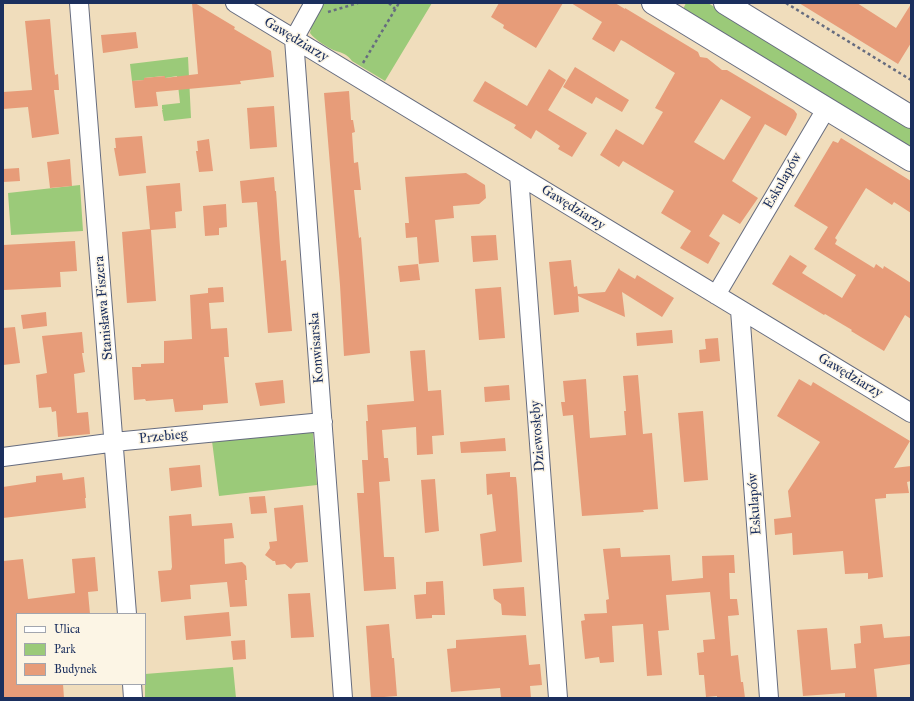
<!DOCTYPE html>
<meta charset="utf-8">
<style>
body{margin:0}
#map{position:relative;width:914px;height:701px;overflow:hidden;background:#f0ddbc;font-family:"IM FELL Great Primer",serif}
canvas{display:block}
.frame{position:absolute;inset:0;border:4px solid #1b2f5e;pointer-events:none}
.legend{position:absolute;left:16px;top:613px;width:130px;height:72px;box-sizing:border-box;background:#fcf5e5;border:1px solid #a2a6af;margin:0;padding:5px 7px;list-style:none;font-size:12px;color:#1b2f5e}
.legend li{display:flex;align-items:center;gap:8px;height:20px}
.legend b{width:20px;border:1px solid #a2a6af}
</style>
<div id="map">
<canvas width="914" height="701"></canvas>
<div class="frame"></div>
<ul class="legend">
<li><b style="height:5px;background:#fff"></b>Ulica</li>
<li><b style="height:11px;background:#9bca79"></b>Park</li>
<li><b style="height:11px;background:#e79c79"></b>Budynek</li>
</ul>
</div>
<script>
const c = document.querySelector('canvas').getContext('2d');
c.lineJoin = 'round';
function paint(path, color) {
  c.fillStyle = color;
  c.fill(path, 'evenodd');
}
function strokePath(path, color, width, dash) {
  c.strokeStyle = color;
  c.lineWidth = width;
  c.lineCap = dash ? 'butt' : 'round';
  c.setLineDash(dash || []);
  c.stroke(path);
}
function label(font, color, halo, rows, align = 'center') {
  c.font = font + ' "IM FELL Great Primer",serif';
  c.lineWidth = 3;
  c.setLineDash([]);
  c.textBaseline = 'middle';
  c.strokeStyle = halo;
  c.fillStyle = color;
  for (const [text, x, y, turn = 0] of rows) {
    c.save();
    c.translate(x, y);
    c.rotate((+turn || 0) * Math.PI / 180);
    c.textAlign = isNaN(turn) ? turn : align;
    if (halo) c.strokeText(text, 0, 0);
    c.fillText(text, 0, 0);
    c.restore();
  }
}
paint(new Path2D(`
 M324 3H432L385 81 352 61C348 55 343 53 336 51 328 48 315 40 310 33L312 24Z
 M686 3H708L911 127V150L683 9Z
 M188 57 191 118 164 121 162 110 163 109H162V105L180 103 177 76 165 78 164 76 144 78V80L132 81 130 64Z
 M80 185 83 231 11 235 8 193Z
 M312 432 313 434 317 485 219 496 212 441Z
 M233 667 236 698H145V674Z`), '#9bca79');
paint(new Path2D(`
 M192 3H195L235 27 234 29 271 51 274 77 240 81 241 84 156 92 158 106 135 108 132 81 144 80V78L165 76V78L198 74Z
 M499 3H563L536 48 503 28 504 25 491 17Z
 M571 3H615L625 9V8L698 52 700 57 707 58 722 70H727L794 110 797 114 796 118 786 136 765 124 732 181 758 198 740 224 723 214 709 236 720 243 708 264 680 248 691 231 661 213 674 191 623 161 619 167 600 155 616 129 643 145 663 112 655 108 675 73 625 42 621 40 614 52 592 39 602 22ZM721 99 751 117 724 160 694 142Z
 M799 3H857L896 28 911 4V43L898 64Z
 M50 19 54 67 55 75 58 74 59 90H54L59 134 32 138 28 107 3 109V92L32 90 25 21Z
 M136 32 138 48 103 53 101 35Z
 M575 67 629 100 622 112 596 97 592 104 563 87Z
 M549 69 566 80 548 110 587 133 572 157 558 149 560 146 536 130 531 139 514 128 516 125 473 101 485 81 527 106Z
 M349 91 351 120H353L355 132 352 133 354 163 358 162 361 190H354L359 238 361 237 370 353 344 356 340 285 324 93Z
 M274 106 277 147 250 149 247 108Z
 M142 136 146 173 119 176 114 148H116L115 138Z
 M841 138 911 181V213L894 202 892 205 866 188 835 238 837 240 835 244 874 268 876 264 883 269 884 266 911 283V319L905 315 884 351 851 331 852 330 825 314 824 315 772 284 790 255 807 266 802 273 842 298 856 275 814 249 828 227 794 206 833 141 838 143Z
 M209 139 213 171 199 172 196 151H198L197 141Z
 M70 159 72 186 50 188 47 162Z
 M19 168 20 181 3 182V169Z
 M466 173 485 185 486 198 479 204 453 206 454 218 435 220 439 262 419 264 417 237 406 238 405 223H409L405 177Z
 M274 177 275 191H276L281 261 286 260 292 331 268 333 257 202 242 203 240 181Z
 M180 183 182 211 175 212 176 228 151 230 156 301 127 303 122 232 150 229 146 186Z
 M226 204 227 227 219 228V235L205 236 203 206Z
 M496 235 498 260 473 262 471 236Z
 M75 241 77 271 60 272 61 287 4 290 3 245Z
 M571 260 574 287 577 286 578 294 605 292 619 268 620 270 635 279 637 275 674 298 662 317 622 292 625 317 578 296 579 312 554 315 549 262Z
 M418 264 420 280 400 282 398 266Z
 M223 287 224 302 209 303 211 329 227 328 229 357H224L228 403 203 405V410L175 412 173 399 146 401 145 399 134 400 132 367H141V364L164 363V341L192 339 190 295 208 293V288Z
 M501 287 505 338 479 340 475 289Z
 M46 312 47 326 23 329 21 315Z
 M15 327 20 363 3 365V328Z
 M672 330 673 343 637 346 636 333Z
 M82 332 84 353H82L85 372 74 374 77 413 88 412 90 434 58 437 56 411 52 412 51 407 39 408 36 375 47 373 42 336Z
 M718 338 720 361 700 363 699 350 706 349 705 339Z
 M425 350 428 391 441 390 444 435 432 436 433 454 417 455 416 427 382 430 384 458H388L390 481 379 482 384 557H394L396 589 364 591 357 493H364L362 460H368L366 421H368L367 405 414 401 410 351Z
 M638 375 643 434 652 433 658 509 643 510 644 512 582 516 573 415 563 416 561 402H565L563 381 586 379 590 438 626 435 624 411H626L623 376Z
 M799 379 811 386 813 382 910 441 894 468 911 466V481L907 482 909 493 886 494V498L875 499 883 577 868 579V573L845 574 843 551 793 555 792 533 775 535 774 519 791 517 788 491 820 442 777 416Z
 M283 380 285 403 260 406 255 383Z
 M509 385 510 400 485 402 484 387Z
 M703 411 708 480 684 482 678 413Z
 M505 438 506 451 461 453 460 442Z
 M200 465 202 487 171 491 169 468Z
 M510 472V477H516L517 486 522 562 483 566 480 534 496 531 492 494 487 495 486 474Z
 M62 473 63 480 84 477 86 498H85L86 508 3 518V487L36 482V476Z
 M435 479 439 531 425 533 421 480Z
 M265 496 267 513 251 514 249 497Z
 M303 505 308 562 296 563 291 569 285 564 276 565 275 561H273L265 555 270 548 269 542 277 541 274 508Z
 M191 514 192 526 232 523 234 538 224 539 225 564 242 562 246 566 247 580H245L247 606 230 607 227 582 190 585 191 599 161 602 158 571 171 570 172 567 169 516Z
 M620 548 621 557 670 555 672 581 703 578 702 556 734 555 735 573H729L730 599H737L739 615 728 616 731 656 738 655 741 682H743L745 698H717V696L706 697 704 675H699L697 653 704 652 703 640 715 639 710 592 666 595 669 630 658 631 662 675 647 676 643 624 612 626 614 662 600 663 599 657 585 659 581 621 585 620 584 614 607 613 606 600 609 599 603 549Z
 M95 557 98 591 88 592 90 614H17V684H63L64 698H4L3 687V561L23 559 28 599 75 593 72 559Z
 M443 581 445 615H432V618L416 619 414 595 426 594V582Z
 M524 587 526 616 502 615 501 604 494 599 493 589Z
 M310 593 314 637 291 638 288 594Z
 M229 612 231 636 186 640 184 616Z
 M389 624 392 658H394L397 696 371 698 366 626Z
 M882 624 884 638 911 636V664L874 669 877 698H845V693L803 696 797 630 827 628 831 670 856 668 854 644 861 643 860 626Z
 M526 635 529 665 540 664 542 685 530 686 531 698H501L500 688 451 692 447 649 456 648V640Z
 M245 640 246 659 233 660 231 641Z`), '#e79c79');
const street = new Path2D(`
 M79 3 127 614
 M235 3 911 413
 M314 3 294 39 343 698
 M519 175 558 698
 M716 295 826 109
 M740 310 769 698
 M3 457 124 441 323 422
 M132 684 133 698`);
const secondary = new Path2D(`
 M653 3 911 160
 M725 3 911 117`);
strokePath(street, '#666c7f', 20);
strokePath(secondary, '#666c7f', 24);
strokePath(new Path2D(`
 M389 3 395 9
 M786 3 911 80
 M328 12 358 3
 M363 63 399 3`), '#666c7f', 2.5, [3, 3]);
strokePath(street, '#fff', 18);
strokePath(secondary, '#fff', 22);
label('14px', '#1b2f5e', '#fcf5e5', [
 ["Gawędziarzy",296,40,31],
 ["Eskulapów",783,181,-60],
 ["Gawędziarzy",573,208,32],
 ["Stanisława Fiszera",104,308,-95],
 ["Konwisarska",317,348,-94],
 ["Gawędziarzy",850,376,31],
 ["Dziewosłęby",538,436,-94],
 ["Przebieg",163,437,-6],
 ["Eskulapów",755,504,-94]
]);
</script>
